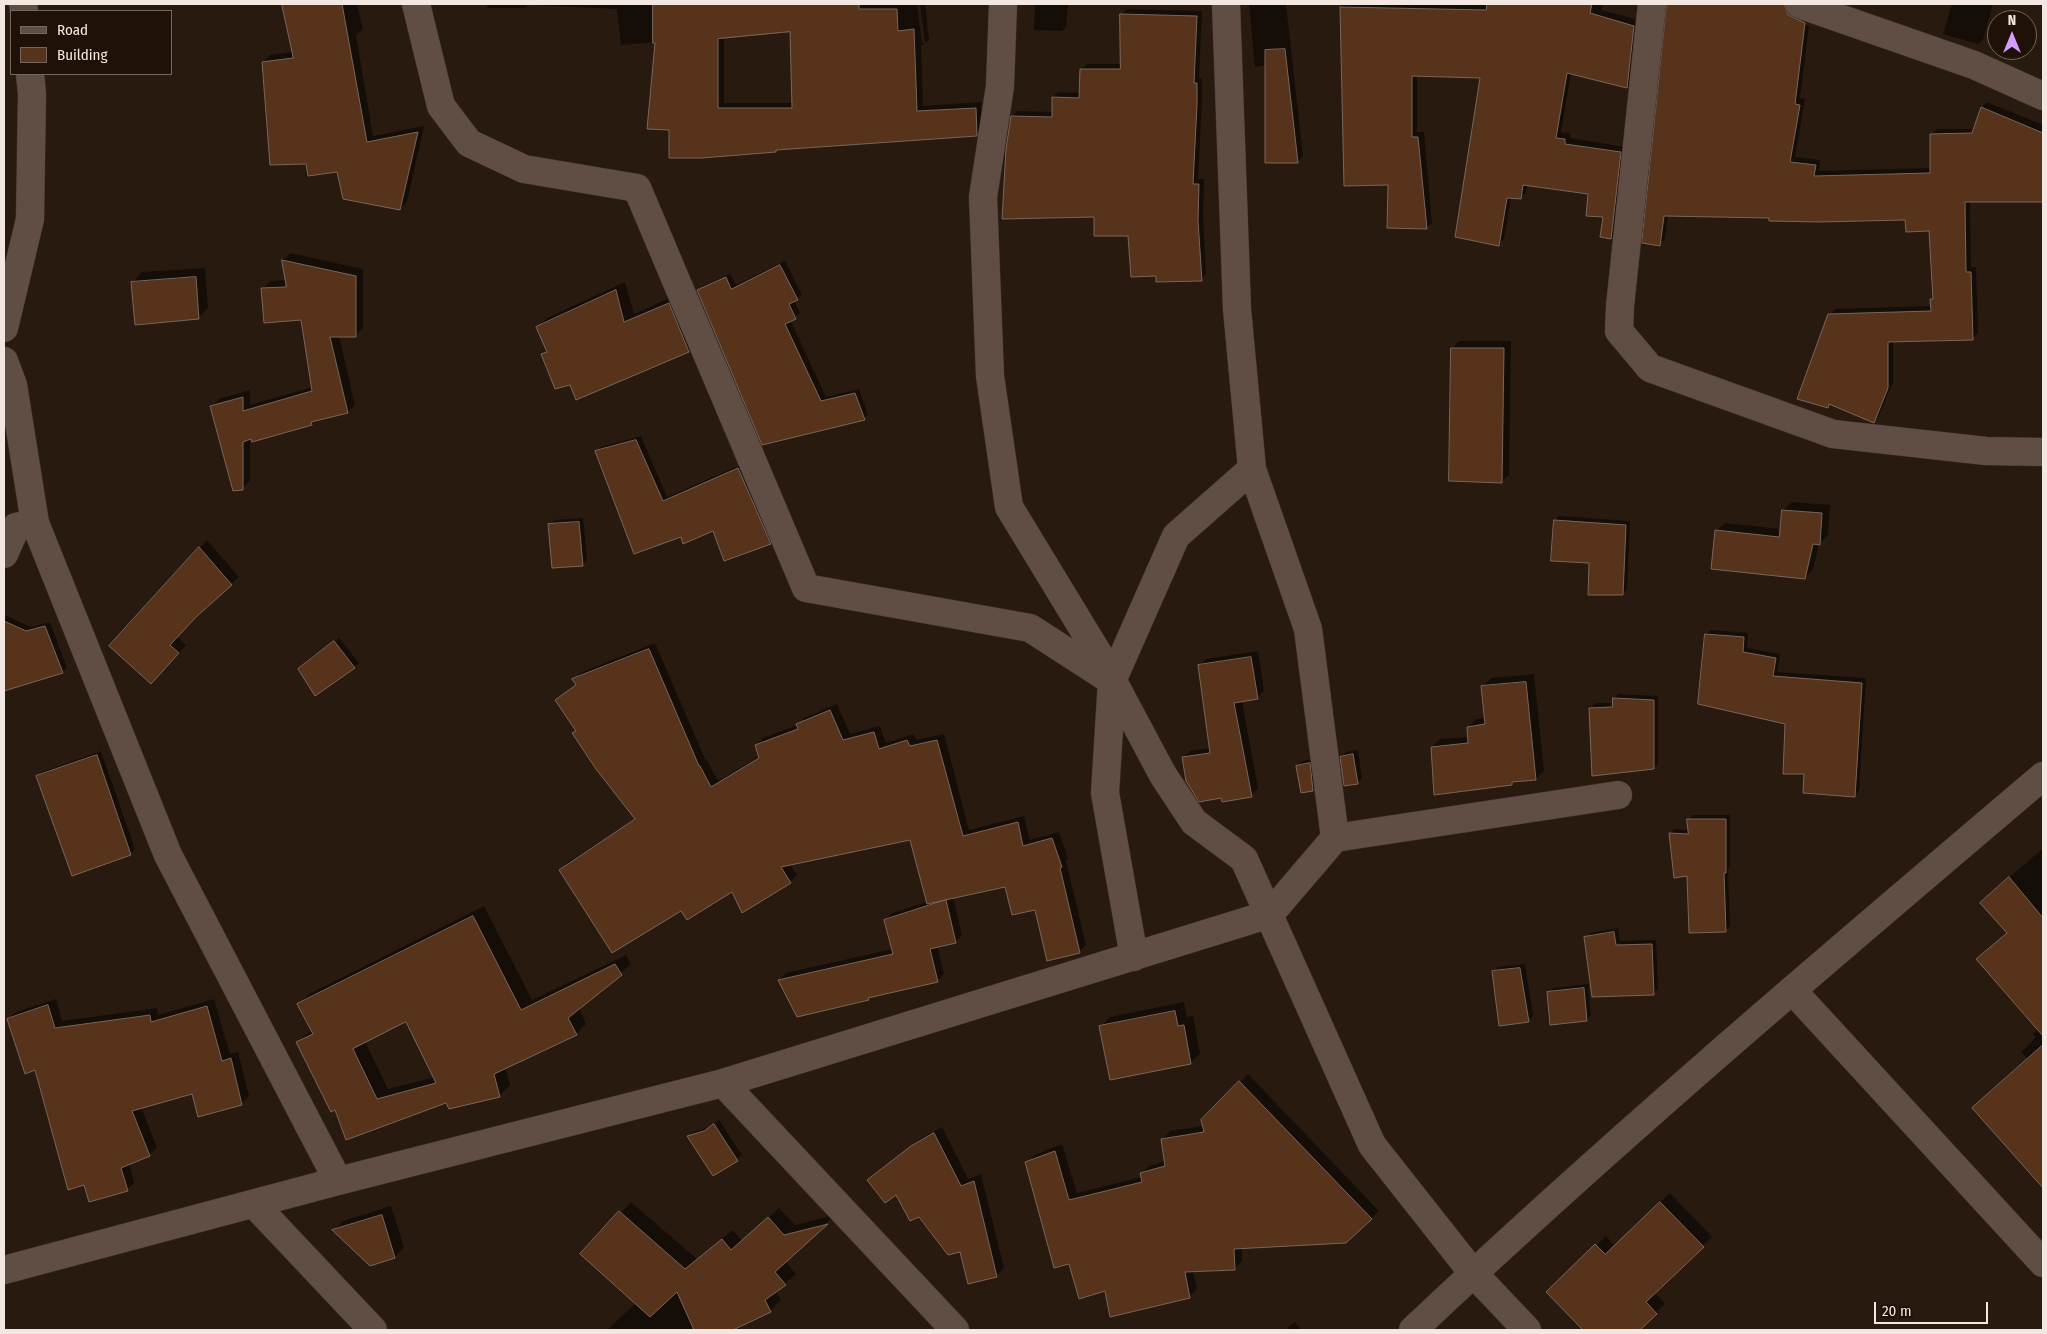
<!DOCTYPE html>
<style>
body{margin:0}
#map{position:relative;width:2047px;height:1334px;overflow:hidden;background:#291a10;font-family:"Fira Sans Condensed",sans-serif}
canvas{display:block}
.frame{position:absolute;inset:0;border:5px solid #f3e8e1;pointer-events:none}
.legend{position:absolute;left:10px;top:10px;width:162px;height:65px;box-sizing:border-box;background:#1f1108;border:1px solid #74675f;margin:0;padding:6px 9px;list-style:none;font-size:15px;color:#f3e8e1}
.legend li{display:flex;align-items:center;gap:10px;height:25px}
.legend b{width:25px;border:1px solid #74675f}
.north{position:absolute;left:1987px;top:10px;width:50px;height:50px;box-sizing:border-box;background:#1f1108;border:1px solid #74675f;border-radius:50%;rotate:0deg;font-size:14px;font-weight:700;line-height:20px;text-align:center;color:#f3e8e1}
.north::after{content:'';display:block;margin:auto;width:18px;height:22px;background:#d49cfc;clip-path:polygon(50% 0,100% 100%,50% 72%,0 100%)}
.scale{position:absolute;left:1874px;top:1302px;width:114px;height:22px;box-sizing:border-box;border:2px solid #f3e8e1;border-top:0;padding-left:6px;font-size:15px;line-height:18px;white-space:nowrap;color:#f3e8e1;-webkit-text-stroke:4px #1f1108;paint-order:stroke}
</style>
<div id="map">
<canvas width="2047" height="1334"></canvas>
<div class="frame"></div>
<ul class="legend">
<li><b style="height:6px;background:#604e44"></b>Road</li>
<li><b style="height:14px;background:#57331b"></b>Building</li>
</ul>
<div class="north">N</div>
<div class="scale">20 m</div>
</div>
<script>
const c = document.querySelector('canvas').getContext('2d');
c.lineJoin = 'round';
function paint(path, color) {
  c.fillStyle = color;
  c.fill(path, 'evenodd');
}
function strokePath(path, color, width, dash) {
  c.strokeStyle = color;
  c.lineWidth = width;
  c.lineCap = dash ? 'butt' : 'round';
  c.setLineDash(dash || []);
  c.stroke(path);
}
paint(new Path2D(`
 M283 4H357L363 29 356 35 373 136 424 126 407 202 400 209 338 170 307 162 263 62 270 55 293 52Z
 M488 4H917L922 43H925L920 4H925L929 40 921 46 923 106 981 102 982 129 976 135 779 148 776 151 670 129 657 42 621 45 617 9 528 5 525 8H487ZM791 31 793 103H724V37Z
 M1035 4H1068L1066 27 1062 31 1034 30Z
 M1249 4H1286L1303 156 1298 161H1266V65L1255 67Z
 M1341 4H1603L1601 10 1639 20 1632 82 1627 87 1571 73 1561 132 1570 133V138L1625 147 1616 232 1611 237 1605 216 1589 193 1527 184 1526 192 1520 198 1511 197 1504 239 1498 244 1481 76 1417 75V132H1424L1432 223 1426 228 1389 184H1346Z
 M1668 4H1727L1809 26 1800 98 1805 99 1795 157 1820 160 1819 171 1931 168V135L1937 129H1975L1982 107 1987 102 2043 125V201L1970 200 1971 267H1976L1978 333 1973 338 1893 341V382L1879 416 1874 421 1830 403 1827 406 1830 315 1835 309 1932 306 1931 299 1934 297 1930 230 1907 218 1668 214 1665 239 1659 244Z
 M1952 4H1993L1983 40 1978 44 1943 34Z
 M1127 9 1202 11 1199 78H1202V98L1198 179H1204L1203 215 1206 274 1201 279 1158 274 1130 234 1095 216 1012 116 1018 111 1053 112V97L1058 92 1081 93V69L1087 64H1121V15Z
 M290 253 363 269V328L356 335 339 336 355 405 348 412 316 419 311 424 250 438V481L242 489 212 406 219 399 250 390V405L313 387 302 319 263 289 270 281 286 280 283 260Z
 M785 261 802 295 794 301 800 313 790 320 826 397 859 389 868 414 864 419 763 443 699 290 703 286 730 274 736 285Z
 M205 268 208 308 199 318 133 282 142 272Z
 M625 282 634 314 678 294 698 341 689 351 577 399 571 384 542 355 547 350 538 327 547 318Z
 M1459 341H1511L1509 475 1501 482 1452 349Z
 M641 436 667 497 743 464 774 539 770 543 714 530 681 536 597 451 601 447Z
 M1792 502 1830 505 1828 535 1819 544 1813 569 1805 578 1716 531 1725 523 1781 529 1783 510Z
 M1559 516 1630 521 1627 589 1622 594 1555 520Z
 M583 518 587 560 583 564 550 525 554 520Z
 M207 540 239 577 198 613 177 637 186 645 158 675 111 646Z
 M4 615 31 627 50 622 67 668 62 672 4 676Z
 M1711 630 1748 633 1747 648 1780 654 1777 672 1866 678 1859 791 1854 796 1805 773 1786 724 1706 634Z
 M339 638 359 663 316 694 304 665Z
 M655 643 706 761 707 760 718 781 760 756 756 745 763 738 798 725 804 718 837 704 850 734 880 726 886 743 914 734 916 740 944 734 969 830 1024 816 1030 840 1059 832 1068 859 1066 861 1086 945 1079 952 1036 908 1006 886 953 897 962 935 956 942 937 946 944 974 937 981 872 996 868 999 779 980 786 973 893 949 885 920 892 913 927 902 911 838 790 864 797 875 790 882 732 891 681 909 560 870 567 863 636 818 556 700 577 684 574 680 580 673Z
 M1258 651 1264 691 1257 698 1242 701 1258 788 1251 795 1222 797 1183 758 1190 751 1211 748 1199 666 1206 659Z
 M1534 674 1544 771 1536 779 1515 781 1512 784 1432 747 1440 739 1469 737 1468 727 1476 719 1486 718 1483 686 1491 678Z
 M1618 694 1658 696V764L1653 768 1591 708 1595 703H1614V698Z
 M1358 750 1362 778 1357 783 1342 757 1346 752Z
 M101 751 135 849 130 854 37 777 42 772Z
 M1314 759 1317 786 1313 790 1297 766 1302 761Z
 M1693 815H1730V867L1728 869 1730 926 1725 931 1670 834 1675 829 1689 830 1688 820Z
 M2043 848V1158L2029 1170 2028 1060 2021 1052 2036 1037 2033 1034 2038 1028 2013 930 1986 898Z
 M484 906 532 1000 626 955 631 964 579 1008 586 1024 576 1034 505 1067 510 1085 499 1096 447 1102 336 1108 297 1042 312 1030 299 1004 309 994ZM407 1020 435 1077 388 1089 365 1042Z
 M1618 928 1620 941 1656 940 1658 989 1653 993 1586 938 1590 933Z
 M1525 964 1533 1016 1528 1021 1493 972 1498 967Z
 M1588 984 1591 1015 1587 1020 1549 993 1553 988Z
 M56 999 62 1021 157 1008 158 1015 214 999 230 1054 238 1052 249 1096 242 1103 199 1115 193 1092 141 1107 157 1148 149 1155 129 1163 134 1183 127 1190 85 1183 36 1069 8 1019 16 1012Z
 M1184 1002 1187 1017 1193 1016 1200 1054 1190 1063 1101 1026 1110 1017Z
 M1248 1074 1379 1211 1346 1242 1242 1247V1261L1234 1269 1193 1271 1197 1289 1189 1297 1106 1289 1070 1263 1027 1163 1035 1155 1062 1144 1077 1193 1142 1177 1141 1174 1149 1166 1166 1161 1163 1139 1170 1131 1204 1126 1202 1121Z
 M719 1120 742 1155 714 1175 688 1136 693 1132 710 1127Z
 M942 1127 968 1179 981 1174 1004 1268 996 1276 961 1251 919 1215 877 1172 921 1138Z
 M1670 1193 1712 1237 1654 1292 1665 1304 1638 1330H1585L1548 1292 1606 1236 1615 1246Z
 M631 1202 697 1259 733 1230 742 1241 779 1208 795 1225 835 1215 785 1261 796 1274 776 1291 781 1300 770 1311 746 1323 738 1330H607L636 1303 582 1254Z
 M391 1206 404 1247 395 1257 334 1230 343 1221Z
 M1295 1322 1302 1330H1285Z`), '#0007');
const building = new Path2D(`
 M282 4H342L367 142 418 132 400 210 343 199 337 172 308 176 306 164 270 165 262 62 293 58Z
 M653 4H859V9H897L898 31 914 29 917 111 976 108 977 136 776 150V152L702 158H669V130L647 129 655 43H653ZM790 32 792 108H718V39Z
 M1487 4H1592L1590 13 1634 26 1627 88 1567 73 1556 138 1565 139V144L1621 152 1611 239 1600 237 1603 217 1586 216 1588 194 1523 185 1521 199 1507 198 1499 246 1455 237 1480 78 1412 76V137H1418L1427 229 1387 228 1388 185 1344 186 1340 7 1486 10Z
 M1667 4H1784L1788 15 1805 23 1795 104 1800 105 1790 162 1816 165 1814 176 1930 173V134L1972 133 1981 107 2043 133V202H1965L1966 272H1971L1973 340 1888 342V388L1874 423 1829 404 1828 408 1797 399 1828 314 1931 311 1930 299H1933L1929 231 1906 232 1905 220 1818 222 1769 221V218L1664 216 1660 246 1642 243Z
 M1120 14 1197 16 1194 83H1197V105L1193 184H1199L1198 221 1202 281 1156 282V276L1131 277 1128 236H1094V217L1002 219 1006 149 1011 116 1052 117V97L1079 98 1080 69H1120Z
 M1285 49 1298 163H1265V50Z
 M282 260 356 276V337H330L348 413 311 422 312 425 252 442 251 439 243 442V490L233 491 210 406 243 397V411L312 391 301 320 264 323 261 288 286 287Z
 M780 265 798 300 789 304 796 319 785 324 821 401 855 393 865 420 762 445 697 290 726 277 731 289Z
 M196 277 199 319 135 325 131 282Z
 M616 290 624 322 669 303 689 352 576 400 570 385 555 389 541 354 547 352 536 327Z
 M1451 348H1504L1502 483 1449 481Z
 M636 440 663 501 738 468 771 544 724 561 713 531 683 544 681 537 634 554 595 451Z
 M1782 510 1822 513 1820 545 1813 544 1805 579 1711 569 1715 530 1779 537Z
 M1554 520 1626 525 1623 595H1588L1589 563 1551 561Z
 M579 522 583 566 552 568 548 524Z
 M199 547 232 585 196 617 170 645 179 653 151 684 109 646Z
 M4 621 26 631 45 626 63 673 4 691Z
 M1705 634 1744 637 1743 652 1776 658 1773 676 1862 683 1855 797 1803 793 1804 774H1783L1785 724 1698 704Z
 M334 641 355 668 315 696 298 669Z
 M649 649 699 766H700L711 787 759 758 755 745 798 729 796 724 830 710 843 740 874 732 879 749 907 740 910 746 937 740 963 836 1018 822 1023 846 1052 838 1062 867 1060 868 1080 953 1047 961 1035 910 1012 915 1005 887 927 904 910 840 781 867 791 883 742 913 732 892 687 920 681 911 612 953 559 870 635 819 596 769 572 733 576 731 555 700 576 685 572 679Z
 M1251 657 1258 699 1234 703 1252 797 1222 802 1221 798 1199 802 1186 781 1182 757 1210 753 1198 665Z
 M1526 682 1536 780 1512 782V785L1434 795 1431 747 1468 743 1467 727 1485 724 1481 686Z
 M1613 698 1654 700V769L1592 776 1589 708 1612 707Z
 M1353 754 1358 784 1344 786 1340 757Z
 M97 755 131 855 72 876 36 776Z
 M1310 763 1313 791 1301 793 1296 766Z
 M1687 819H1726V873H1724L1726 932 1689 933 1687 876 1674 878 1669 833 1688 834Z
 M2009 877 2043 918V1036L1976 959 2007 933 1980 903Z
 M946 900 956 943 930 949 938 982 868 998 869 1000 797 1017 778 980 893 954 884 920Z
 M473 916 521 1010 615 964 622 975 568 1018 577 1035 494 1074 500 1097 449 1109 446 1103 346 1140 335 1110 331 1112 296 1042 313 1034 297 1004ZM406 1022 436 1083 377 1099 353 1049Z
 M1614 932 1616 945 1652 944 1654 995 1592 997 1584 937Z
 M1520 968 1529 1022 1499 1026 1492 971Z
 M1584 988 1587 1021 1550 1025 1547 992Z
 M48 1005 55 1028 150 1015 151 1022 207 1006 222 1061 231 1058 242 1105 198 1117 192 1094 132 1111 150 1156 121 1168 128 1191 89 1202 84 1185 68 1190 35 1070 25 1074 7 1019Z
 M1175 1011 1178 1026 1184 1025 1191 1064 1110 1080 1099 1026Z
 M2043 1045V1188L1972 1108Z
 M1239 1081 1372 1219 1346 1243 1234 1249 1235 1270 1185 1272 1190 1298 1110 1317 1105 1291 1079 1299 1069 1264 1054 1268 1025 1162 1055 1151 1069 1200 1142 1182 1140 1173 1165 1166 1161 1139 1204 1132 1201 1120Z
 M714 1124 738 1161 713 1176 687 1136 704 1131Z
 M934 1133 961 1186 974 1181 997 1277 968 1284 960 1252 948 1255 919 1217 910 1221 896 1195 885 1203 867 1180 911 1146Z
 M1660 1202 1704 1247 1646 1302 1657 1314 1640 1330H1583L1546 1292 1595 1244 1605 1254Z
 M619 1211 685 1269 722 1239 731 1250 768 1217 784 1235 828 1224 775 1272 786 1285 765 1300 771 1312 733 1330H694L677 1292 650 1317 580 1254Z
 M382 1215 395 1258 370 1266 332 1230Z`);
paint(building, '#57331b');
strokePath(building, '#79665a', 1);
const minor = new Path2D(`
 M23 4 24 11
 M416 4 441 106 469 143 524 169 637 188 806 588 1030 628 1112 681 1105 793 1134 957
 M1003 4 1000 86 983 197 990 376 1009 507 1099 655 1163 775 1194 822 1244 859 1372 1145 1473 1273 1527 1330
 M1652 4 1620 306 1619 331 1650 368 1833 434 1986 451 2043 452
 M1799 4 1974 65 2043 96
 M4 328 30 219 32 94 30 74
 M4 361 13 385 35 523 168 855 338 1181
 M4 554 16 527 35 523
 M1112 681 1176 536 1252 469
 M1335 838 1618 795
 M1792 990 2043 1263
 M723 1083 955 1330
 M255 1205 373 1330
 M4 1270 338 1181 723 1083 1270 914 1335 838 1308 629 1252 469 1237 309 1226 4
 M1413 1330C1616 1138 1830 957 2043 776`);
strokePath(minor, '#3e322e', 29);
strokePath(minor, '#604e44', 28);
</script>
